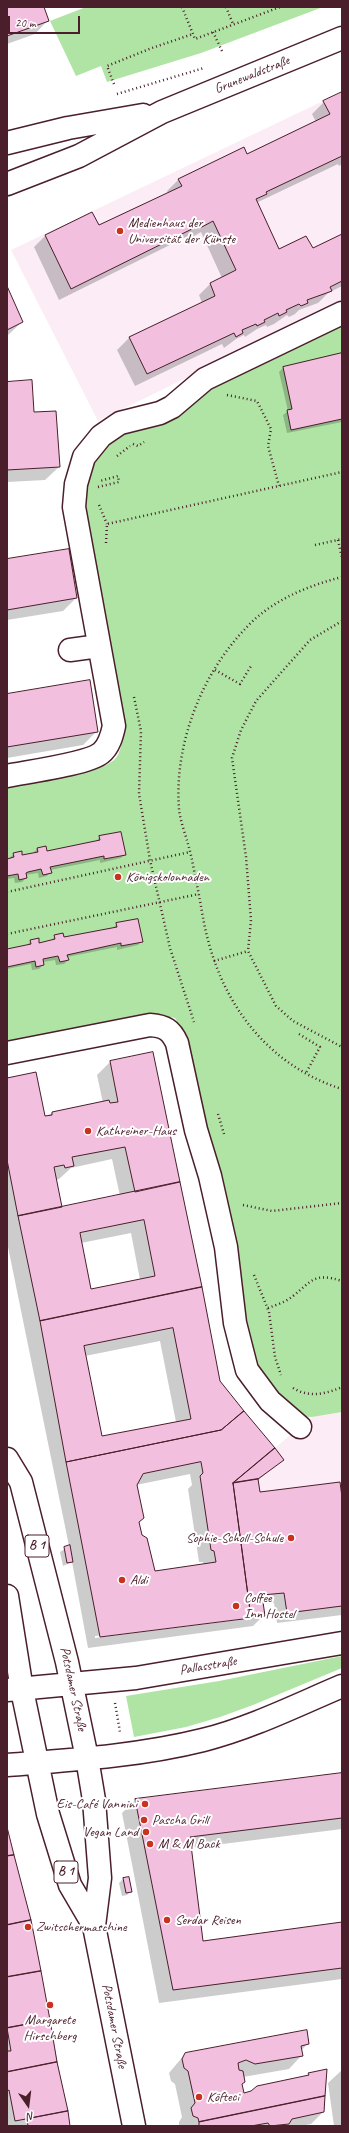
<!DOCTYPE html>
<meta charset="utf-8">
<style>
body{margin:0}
#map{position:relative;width:349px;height:2133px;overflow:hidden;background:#fff;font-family:Caveat,sans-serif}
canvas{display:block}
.frame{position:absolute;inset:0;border:8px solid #4a1f2b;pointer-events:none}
.north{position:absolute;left:8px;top:2085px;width:40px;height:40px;-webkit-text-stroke:3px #fff;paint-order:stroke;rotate:166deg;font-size:11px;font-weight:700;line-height:16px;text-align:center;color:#4a1f2b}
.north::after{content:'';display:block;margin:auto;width:14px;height:18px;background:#4a1f2b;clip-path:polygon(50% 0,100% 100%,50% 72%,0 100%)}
.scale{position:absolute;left:8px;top:16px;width:72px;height:18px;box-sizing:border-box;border:2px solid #4a1f2b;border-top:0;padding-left:5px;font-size:12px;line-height:14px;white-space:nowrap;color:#4a1f2b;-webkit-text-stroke:3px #fff;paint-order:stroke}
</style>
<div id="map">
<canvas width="349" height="2133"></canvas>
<div class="frame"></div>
<div class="north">N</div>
<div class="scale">20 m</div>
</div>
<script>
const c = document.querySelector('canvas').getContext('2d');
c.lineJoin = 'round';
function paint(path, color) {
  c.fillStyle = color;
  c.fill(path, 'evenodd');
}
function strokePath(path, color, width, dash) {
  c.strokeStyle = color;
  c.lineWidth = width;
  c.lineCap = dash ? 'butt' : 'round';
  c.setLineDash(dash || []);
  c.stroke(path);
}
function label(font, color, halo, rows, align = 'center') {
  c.font = font + ' Caveat,sans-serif';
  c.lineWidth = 4;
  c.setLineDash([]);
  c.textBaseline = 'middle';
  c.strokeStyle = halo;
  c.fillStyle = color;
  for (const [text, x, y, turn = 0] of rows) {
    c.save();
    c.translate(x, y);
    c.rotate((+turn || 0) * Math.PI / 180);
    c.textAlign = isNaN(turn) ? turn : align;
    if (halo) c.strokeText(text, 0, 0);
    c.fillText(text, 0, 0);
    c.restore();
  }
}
paint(new Path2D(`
 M342 92V302L98 421 11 250Z
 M342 1412V1606L287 1613 284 1593 262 1595 265 1616 233 1483 312 1417Z`), '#fbecf5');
paint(new Path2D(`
 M86 7H323L201 53 107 82 101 66 76 76 50 21Z
 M342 321V1412L312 1417 297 1416 255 1366 184 1035 175 1018 150 1013 7 1044V788C30 783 98 774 114 760 121 754 122 740 124 731L83 515 85 481 100 450 119 432Z
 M342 1656V1668L253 1705 220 1717 186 1727 134 1737 126 1696 219 1681Z`), '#b0e4a5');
paint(new Path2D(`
 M7 7H43L48 20 35 34 7 44Z
 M342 93V164L339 166 338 164 256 203 279 250H312L342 235V286L328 293 318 303 299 310 295 314 289 317 287 315 274 324 267 327 266 325 257 329 245 337 244 335 236 339 224 348 222 344 135 386 117 350 129 338 202 303 199 295 211 283 222 278 201 232 189 239 188 236 59 300 34 247 45 236 98 226 168 193 167 191 179 179 246 156 316 122 312 114 324 102Z
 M7 289 22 322 7 336Z
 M342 355V422L287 433 283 415 288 411 279 372 283 368Z
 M7 383 33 413 59 467 45 480 7 482Z
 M7 560 76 598 63 611 7 620Z
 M7 695 96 732 83 745 7 758Z
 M100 837 125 854 121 858 100 863V860L50 870V872L47 876 39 878 38 873 25 875 26 878 22 882 15 883 14 878 7 879V860L14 854 22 857 33 853 37 849 46 852 95 842Z
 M117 924 142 941 138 945 117 950V947L67 957 68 960 64 964 56 965 55 960 43 962V965L39 969 32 970 31 964 7 969V950L27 945 31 941 39 944 51 941 55 936 63 939 112 929Z
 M110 1062 219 1382 282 1460 257 1481 259 1493 342 1505V1615L277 1623 274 1603 262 1604 264 1615 253 1626 88 1648 72 1562 63 1566 60 1552 69 1546 7 1242V1079L44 1117 52 1113 103 1103 97 1075ZM112 1159 120 1196 61 1208 55 1180 59 1179 71 1168ZM131 1233 140 1280 90 1290 81 1243ZM160 1341 176 1422 101 1437 85 1356ZM190 1474 192 1485 188 1489 199 1562H203V1565L154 1572 138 1522 136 1485ZM238 1618V1620L95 1638V1636Z
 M342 1774V1829L191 1848 202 1942 342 1923V1979L159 2003 122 1813 135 1800Z
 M7 1831 30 1920 70 2126H7Z
 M129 1878 131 1891 127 1895 122 1896 119 1883 123 1879Z
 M308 2043 301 2051 302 2055 289 2069 243 2077 241 2084 243 2094 306 2077 309 2074 323 2112 311 2124 301 2126H179V2122L182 2117 175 2084 171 2081 169 2073 185 2054Z
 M342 2070V2126H334L328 2083Z`), '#0003');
const building = new Path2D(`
 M7 7H44L49 21 7 36Z
 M342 92V156L266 192 267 194 256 199 279 249 306 236 313 248 342 234V281L330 287 332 291 307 300 308 303 301 306 299 304 286 310 287 312 279 316 278 313 264 320 265 322 257 326 256 324 242 330 243 333 236 337 234 333 147 374 129 337 215 296 210 283 236 270 213 221 200 228V225L71 289 45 235 92 212 99 225 182 186 178 179 244 147 247 154 330 114 323 101Z
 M7 286 23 322 7 330Z
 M342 353V419L291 430 287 410 292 409 283 367Z
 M32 380 34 412 56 411 60 467 7 470V382Z
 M69 549 77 598 7 610V559Z
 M90 680 98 732 7 747V694Z
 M121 832 126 855 104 859V856L50 867 52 873 43 875 41 869 28 872 26 873 27 878 19 880 18 874 7 876V859L14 857 13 853 22 851V855L38 852 37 848 46 846 47 851 100 840 99 836Z
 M138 919 143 942 121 946V943L67 955 69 960 60 962 58 956 43 959 44 965 36 967 35 961 7 967V949L31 944 30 940 39 938V943L55 939 54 935 63 933 64 937 117 927 116 923Z
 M153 1052 180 1182 135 1192 125 1147 72 1157 74 1166 65 1168 64 1165 54 1167 62 1207 18 1216 7 1160V1078L36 1072 45 1116 52 1115V1112L109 1100 110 1103 118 1102 110 1061Z
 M180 1182 202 1287 40 1321 18 1216ZM144 1220 155 1276 91 1289 80 1233Z
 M202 1287 220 1381 244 1411 221 1430 66 1462 40 1321ZM173 1328 191 1419 102 1436 84 1346Z
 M244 1411 275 1448 233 1483 251 1618 100 1637 66 1462 221 1430ZM201 1462 203 1473 200 1476 211 1550 214 1551 216 1562 155 1571 147 1538 142 1535 139 1522 144 1518 137 1485 143 1474Z
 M275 1448 284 1460 258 1479 233 1483Z
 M258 1479 260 1492 340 1482 342 1497V1606L287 1613 284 1593 262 1595 265 1616 251 1618 233 1483Z
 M70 1545 73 1562 67 1563 64 1547Z
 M342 1773V1818L190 1837 203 1941 342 1922V1968L173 1990 135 1799Z
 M7 1827 14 1855 7 1856Z
 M14 1855 31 1920 7 1925V1856Z
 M129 1877 132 1892 126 1893 123 1878Z
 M31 1920 41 1971 7 1977V1925Z
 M41 1971 50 2020 7 2028V1977Z
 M50 2020 57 2062 7 2072V2051H11L7 2028Z
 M307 2030 309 2044 301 2046 303 2056 255 2064 246 2060 238 2063 239 2070 243 2071 245 2082 242 2084 244 2093 251 2091 257 2086 309 2075 308 2073 327 2069 325 2096 199 2122 198 2118 193 2116 191 2108 195 2103 188 2071 184 2068 182 2059 185 2053Z
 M57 2062 68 2111 15 2121 9 2090 7 2091V2072Z
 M325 2096 324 2112 292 2119 289 2124 270 2126 268 2123 251 2126H199V2122Z
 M68 2111 70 2126H28L27 2119Z`);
paint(building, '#f2bfde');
strokePath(building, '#4a1f2b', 1);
const minor = new Path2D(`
 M70 650 99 646
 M7 776C26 772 88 764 101 753 109 747 112 735 114 726L74 507 76 484 84 457 101 436 120 423 160 413 172 407 205 379 342 313
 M7 1053 150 1025C165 1026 171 1030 177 1043L196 1130 210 1176 226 1247 235 1323 247 1370 270 1401 300 1427`);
const major = new Path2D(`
 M7 143 68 128 143 115
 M7 184 79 156 162 112 342 38
 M7 1459 21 1482 67 1662 87 1758 94 1800 100 1878 94 1926 134 2126
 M7 1596 22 1690 48 1814 70 1885 94 1926
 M7 1690 136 1678 342 1643
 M7 1765C72 1760 139 1756 203 1740 251 1728 297 1705 342 1686`);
strokePath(minor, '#4a1f2b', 25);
strokePath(major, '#4a1f2b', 25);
strokePath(new Path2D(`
 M182 7 195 39 280 7
 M226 7 233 24
 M213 32 222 51
 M114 84 107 66 152 48 193 34
 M117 94 204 68
 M7 240H8
 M227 395 257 401 271 429 268 446 279 486
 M133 444 138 446 144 442
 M117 456 130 446
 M98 487 119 482 118 476 100 481
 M99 505 107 524
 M338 540 342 558
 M106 543 107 524 342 472
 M315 545 342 539
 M342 577C307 586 270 601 245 629 201 675 174 745 179 809 180 820 185 833 188 844 192 857 194 872 197 885 201 904 203 922 208 940 226 1010 272 1067 342 1089
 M342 621 310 640 256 701 241 730 232 758 246 857 251 920 248 951 276 1006 293 1021 342 1047
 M215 670 240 684 251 666
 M134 697 141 731 139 794 150 860 170 948 194 1022
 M7 892 190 852
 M7 934 199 894
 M214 961 248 951
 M299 1034 320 1047 306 1073
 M218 1114 224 1134
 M243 1205 272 1211 342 1203
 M254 1275 269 1312 275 1357 281 1375
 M268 1308C276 1305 286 1302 293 1296 312 1281 314 1272 342 1281
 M293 1388C309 1398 326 1394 342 1387
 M115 1703 120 1732`), '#4a1f2b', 2.5, [1, 3]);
strokePath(minor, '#fff', 22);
strokePath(major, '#fff', 22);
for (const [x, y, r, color] of [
 [120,231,4,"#c8321e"],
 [118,877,4,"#c8321e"],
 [88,1131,4,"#c8321e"],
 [291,1538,4,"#c8321e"],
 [122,1580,4,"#c8321e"],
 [236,1606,4,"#c8321e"],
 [145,1804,4,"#c8321e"],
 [144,1820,4,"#c8321e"],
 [146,1832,4,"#c8321e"],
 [150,1844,4,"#c8321e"],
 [167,1920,4,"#c8321e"],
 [28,1927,4,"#c8321e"],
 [50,2005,4,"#c8321e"],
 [199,2097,4,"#c8321e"]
]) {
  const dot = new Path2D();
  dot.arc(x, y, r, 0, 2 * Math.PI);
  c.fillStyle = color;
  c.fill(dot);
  strokePath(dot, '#fff', 1.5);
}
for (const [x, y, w] of [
 [37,1546,24],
 [66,1872,24]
]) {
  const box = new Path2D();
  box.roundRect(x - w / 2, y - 11, w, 22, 3);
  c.fillStyle = '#fff';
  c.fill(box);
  strokePath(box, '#4a1f2b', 1);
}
label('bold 13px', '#4a1f2b', null, [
 ["B 1",37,1546],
 ["B 1",66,1872]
]);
label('14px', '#4a1f2b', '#fff', [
 ["Grunewaldstraße",252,75,-22],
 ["Pallasstraße",208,1666,-10],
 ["Potsdamer Straße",73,1689,78],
 ["Potsdamer Straße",114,2026,79]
]);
label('14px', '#4a1f2b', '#fff', [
 ["Medienhaus der",128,223],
 ["Universität der Künste",128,239],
 ["Königskolonnaden",126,877],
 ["Kathreiner-Haus",96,1131],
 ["Sophie-Scholl-Schule",283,1538,"right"],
 ["Aldi",130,1580],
 ["Coffee",244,1598],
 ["Inn Hostel",244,1614],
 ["Eis-Café Vannini",137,1804,"right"],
 ["Pascha Grill",152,1820],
 ["Vegan Land",138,1832,"right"],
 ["M & M Back",158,1844],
 ["Serdar Reisen",175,1920],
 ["Zwitschermaschine",36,1927],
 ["Margarete",50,2020,"center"],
 ["Hirschberg",50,2036,"center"],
 ["Köfteci",207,2097]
], 'left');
</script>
